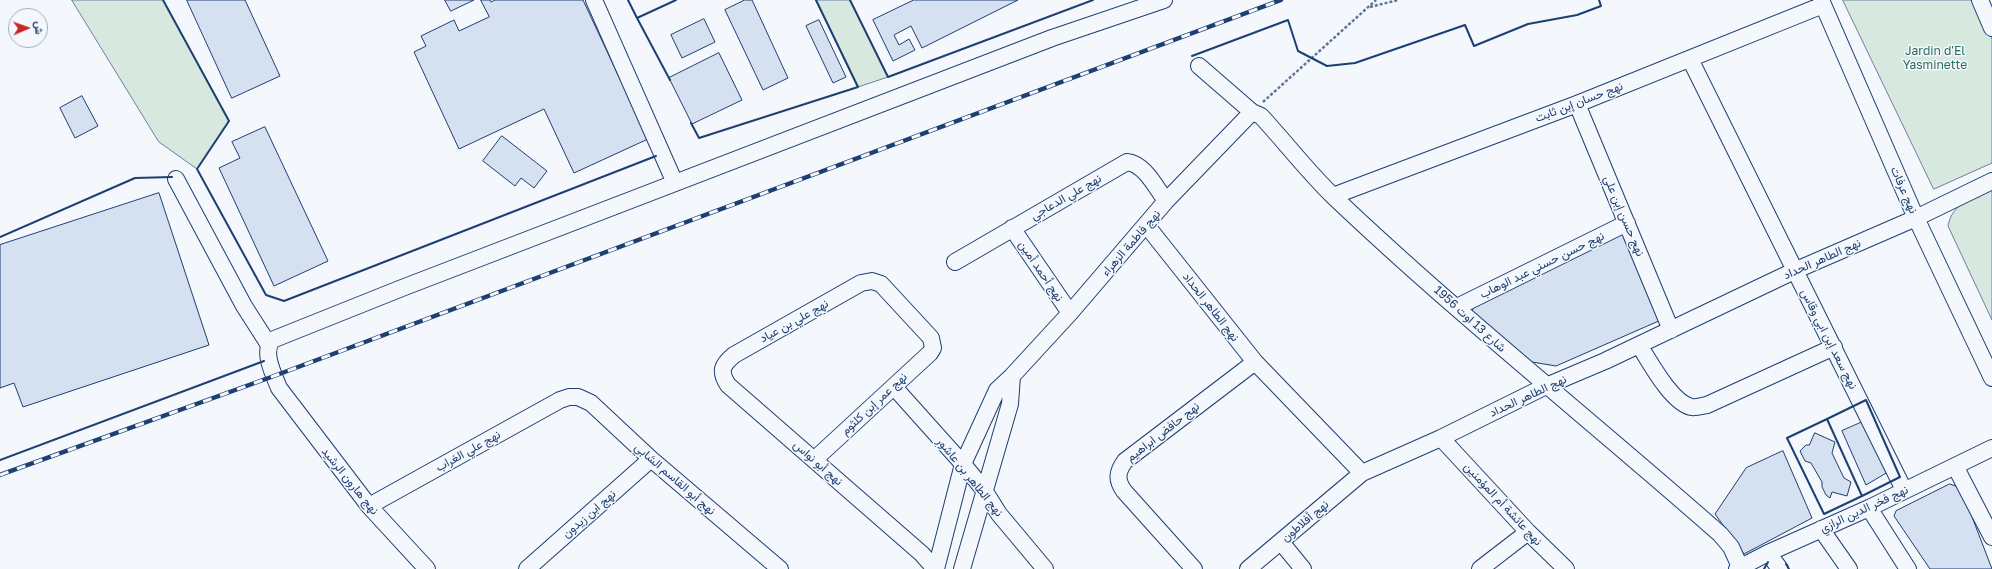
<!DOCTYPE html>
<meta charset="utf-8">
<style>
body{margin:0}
#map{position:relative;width:1992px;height:569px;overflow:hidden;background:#f4f7fb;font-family:"Golos Text",Vazirmatn,sans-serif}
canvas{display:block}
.north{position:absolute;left:8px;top:8px;width:40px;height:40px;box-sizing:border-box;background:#f4f7fb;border:1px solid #9eadc5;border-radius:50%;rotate:88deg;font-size:11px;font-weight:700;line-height:16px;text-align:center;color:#1d3f73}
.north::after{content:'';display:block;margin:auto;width:14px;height:18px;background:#c62828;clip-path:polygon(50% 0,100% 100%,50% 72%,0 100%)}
</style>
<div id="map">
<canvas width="1992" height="569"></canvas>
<div class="north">ش</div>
</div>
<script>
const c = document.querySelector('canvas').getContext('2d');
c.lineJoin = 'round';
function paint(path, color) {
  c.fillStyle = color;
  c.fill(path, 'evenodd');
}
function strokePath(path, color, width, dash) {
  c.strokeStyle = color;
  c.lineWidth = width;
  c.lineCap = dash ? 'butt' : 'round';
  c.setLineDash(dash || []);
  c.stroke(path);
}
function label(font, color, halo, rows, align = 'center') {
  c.font = font + ' "Golos Text",Vazirmatn,sans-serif';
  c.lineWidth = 3;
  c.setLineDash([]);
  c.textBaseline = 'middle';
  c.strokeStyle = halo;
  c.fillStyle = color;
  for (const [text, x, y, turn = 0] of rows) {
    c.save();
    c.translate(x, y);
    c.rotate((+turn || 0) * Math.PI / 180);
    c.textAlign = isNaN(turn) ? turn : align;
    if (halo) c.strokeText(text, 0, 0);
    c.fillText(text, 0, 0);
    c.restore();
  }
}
const green = new Path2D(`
 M72 0H163L229 121 197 169 159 142Z
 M816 0H850L888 77 858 87Z
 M1843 0H1975L1992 39V163L1934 189Z
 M1992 189V320L1948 226C1952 203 1973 198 1992 189Z`);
paint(green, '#d7e8df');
strokePath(green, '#687fa3', 1);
const building = new Path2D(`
 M187 0H245L280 76 232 98Z
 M445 0H474L451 11Z
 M481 0H490L491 2 495 0H583L648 139 574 173 544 109 459 149 414 52 426 46 421 36 454 20 459 31 489 17Z
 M745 0H752L788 78 763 90 725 10Z
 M914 0H1018L922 48 911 26 894 35 899 45 909 39 915 50 893 61 873 20Z
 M704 19 715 42 682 58 671 35Z
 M819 20 846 77 833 83 806 26Z
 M719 53 742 100 692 124 669 78Z
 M82 96 98 126 75 138 60 108Z
 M265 127 328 261 274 286 219 168 240 158 232 142Z
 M502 136 547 171 534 188 521 178 515 186 483 161Z
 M159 193 209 345 23 407 14 383 0 388V245Z
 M1625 233 1661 320 1556 366 1532 362 1472 312 1474 304Z
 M1867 420 1893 469 1866 485 1842 431Z
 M1815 433 1835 442 1832 453 1844 478 1851 482 1847 496 1832 492 1830 498 1826 495 1822 487V482L1811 463 1805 461 1800 451 1806 445H1809Z
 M1783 451 1812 518 1744 554 1715 514 1746 468Z
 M1950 484 1961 488 1992 569H1930L1894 516 1896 511Z`);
paint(building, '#d5e0f0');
strokePath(building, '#1d3f73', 1);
const minor = new Path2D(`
 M594 0 675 183
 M1821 0 1916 218 1992 378
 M1980 0 1992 28
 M1690 59 1904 490
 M1199 66 1252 112 1261 116C1286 143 1308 172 1334 197 1458 315 1592 421 1720 534L1731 547 1741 569
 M1577 104 1671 330
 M176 179 244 306 269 345
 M1333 196 1577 104 1823 5
 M1147 226 1255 362 1362 473 1441 438 1546 386 1605 361 1794 271 1916 218 1992 181
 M1012 228 1070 313
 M955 262 1127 162C1145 164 1156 188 1166 201
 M1457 307 1627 223
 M1639 345C1650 362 1671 402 1691 407 1696 408 1701 406 1707 405L1834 347
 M894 387 963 464 984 490 999 514 1045 569
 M1441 438 1528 532 1566 569
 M814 460 930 353 933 348 931 338 881 284 872 281 861 283 734 355C722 365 719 371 728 385L922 554 935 569
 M1955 466 1992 537
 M369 506 560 400 569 397H578L591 403 651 459 780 569
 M1869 508 1908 569
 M1821 529 1849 569
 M1281 542 1303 569
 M1768 553 1780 569
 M427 569 369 506 279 388C274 375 262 353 272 340L402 288 1052 38 1164 0
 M527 569 651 459
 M936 569 963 464 997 390 1012 376 1070 313 1166 201 1252 112
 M962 569 1010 404 1012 376
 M1194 569 1124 491C1116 480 1117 472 1125 461L1255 362
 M1248 569 1362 473
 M1480 569 1528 532
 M1737 569 1768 553 1869 508 1992 448`);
strokePath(minor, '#1d3f73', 18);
strokePath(new Path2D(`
 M1370 7 1398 0
 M1263 102 1376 0`), '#5e769c', 2.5, [3, 2]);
strokePath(minor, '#f4f7fb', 16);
const rail = new Path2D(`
 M0 475 274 376 1281 0`);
strokePath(rail, '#1d3f73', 4.5);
strokePath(rail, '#f4f7fb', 3, [9]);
strokePath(new Path2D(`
 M163 0 229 121 197 169 266 295 284 301 656 156
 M628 0 637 18H638
 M850 0 888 77 1093 0
 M1192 56 1288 20 1298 51 1327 66 1355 63 1465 25 1474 46 1528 24 1577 15 1601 6 1599 0
 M670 80 637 18 676 0
 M691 123 699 138 858 87 816 0
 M0 237 135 178 172 177
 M1866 400 1900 477 1862 496 1827 419Z
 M1827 419 1862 496 1824 514 1787 438Z
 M0 460 264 361
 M1786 564 1789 569
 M1764 569 1768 562`), '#1d3f73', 2);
label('12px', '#2c6c60', '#f4f7fb', [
 ["Jardin d'El",1935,51],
 ["Yasminette",1935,65]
]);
label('12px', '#1d3f73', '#f4f7fb', [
 ["نهج حسان إبن ثابت",1579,102,-21],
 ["نهج عرفات",1904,190,66],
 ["نهج علي الدعاجي",1066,197,-30],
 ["نهج حسن إبن علي",1624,216,67],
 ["نهج فاطمة الزهراء",1131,243,-49],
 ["نهج الطاهر الحداد",1822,259,-24],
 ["نهج حسن حسني عبد الوهاب",1542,265,-26],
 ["نهج أحمد أمين",1041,271,56],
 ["نهج الطاهر الحداد",1211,307,52],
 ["شارع 13 اوت 1956",1470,319,42],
 ["نهج علي بن عياد",794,321,-29],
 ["نهج سعد إبن ابي وقاس",1829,339,63],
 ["نهج الطاهر الحداد",1528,396,-25],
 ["نهج عمر إبن كلثوم",874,404,-43],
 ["نهج حافض ابراهيم",1163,432,-38],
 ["نهج علي الغراب",468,451,-29],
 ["نهج أبو نواس",818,463,41],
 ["نهج الطاهر بن عاشور",970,477,51],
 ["نهج أبو القاسم الشابي",675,479,41],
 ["نهج هارون الرشيد",350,481,51],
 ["نهج عائشة أم المؤمنين",1503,504,47],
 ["نهج فخر الدين الرازي",1864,509,-25],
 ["نهج ابن زيدون",589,514,-41],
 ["نهج أفلاطون",1305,521,-40]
]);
</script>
